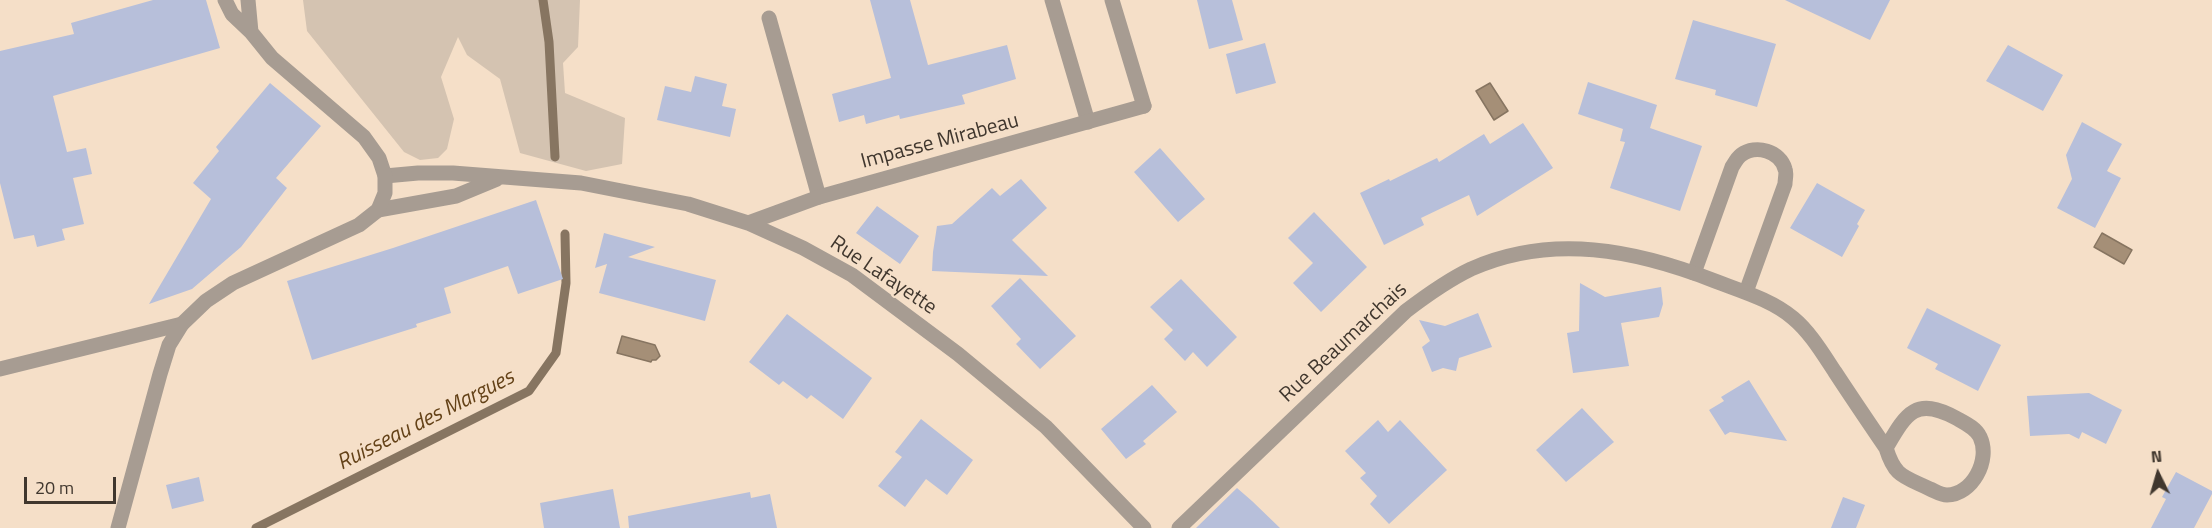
<!DOCTYPE html>
<style>
body{margin:0}
#map{position:relative;width:2212px;height:528px;overflow:hidden;background:#f5dfc8;font-family:"Titillium Web",sans-serif}
canvas{display:block}
.north{position:absolute;left:2128px;top:444px;width:60px;height:60px;-webkit-text-stroke:4px #f5dfc8;paint-order:stroke;rotate:355deg;font-size:16px;font-weight:700;line-height:24px;text-align:center;color:#40372e}
.north::after{content:'';display:block;margin:auto;width:21px;height:27px;background:#40372e;clip-path:polygon(50% 0,100% 100%,50% 72%,0 100%)}
.scale{position:absolute;left:24px;top:477px;width:92px;height:27px;box-sizing:border-box;border:3px solid #40372e;border-top:0;padding-left:8px;font-size:18px;line-height:21px;white-space:nowrap;color:#40372e;-webkit-text-stroke:4px #f5dfc8;paint-order:stroke}
</style>
<div id="map">
<canvas width="2212" height="528"></canvas>
<div class="north">N</div>
<div class="scale">20 m</div>
</div>
<script>
const c = document.querySelector('canvas').getContext('2d');
c.lineJoin = 'round';
function paint(path, color) {
  c.fillStyle = color;
  c.fill(path, 'evenodd');
}
function strokePath(path, color, width, dash) {
  c.strokeStyle = color;
  c.lineWidth = width;
  c.lineCap = dash ? 'butt' : 'round';
  c.setLineDash(dash || []);
  c.stroke(path);
}
function label(font, color, halo, rows, align = 'center') {
  c.font = font + ' "Titillium Web",sans-serif';
  c.lineWidth = 4.5;
  c.setLineDash([]);
  c.textBaseline = 'middle';
  c.strokeStyle = halo;
  c.fillStyle = color;
  for (const [text, x, y, turn = 0] of rows) {
    c.save();
    c.translate(x, y);
    c.rotate((+turn || 0) * Math.PI / 180);
    c.textAlign = isNaN(turn) ? turn : align;
    if (halo) c.strokeText(text, 0, 0);
    c.fillText(text, 0, 0);
    c.restore();
  }
}
paint(new Path2D(`
 M303 0H580L578 47 563 63 565 93 625 118 622 164 586 171 520 153 500 79 467 55 458 37 441 77 454 119 447 149 438 158 420 160 404 152 307 31Z`), '#d4c3b1');
const water = new Path2D(`
 M1490 83 1508 111 1494 120 1476 91Z
 M2102 233 2132 250 2124 264 2094 247Z
 M622 336 655 345 660 356 656 360H652L651 362 617 353Z`);
paint(water, '#a58f77');
strokePath(water, '#877561', 1.5);
strokePath(new Path2D(`
 M543 0 549 42 555 157
 M256 528 529 391 556 353 566 283 565 234`), '#877561', 9);
paint(new Path2D(`
 M153 0H206L220 48 53 96 67 152 86 148 92 174 73 178 84 224 62 229 65 240 37 247 34 235 14 239 0 183V51L74 34 71 23Z
 M870 0H910L928 65 1007 45 1016 79 962 95 965 104 900 119 899 115 866 124 864 115 839 122 832 94 891 78Z
 M1197 0H1232L1243 40 1209 49Z
 M1785 0H1890L1870 40Z
 M1693 20 1776 44 1757 107 1715 95 1716 90 1675 79Z
 M1265 43 1276 83 1236 94 1226 54Z
 M2008 45 2063 75 2043 111 1986 81Z
 M695 76 727 84 722 106 736 109 730 137 657 120 665 86 691 92Z
 M1588 82 1657 105 1650 128 1702 146 1680 211 1610 188 1625 142 1620 141 1623 129 1578 114Z
 M270 83 321 126 276 178 287 188 241 247 192 289 149 304 211 199 193 183 219 151 216 147Z
 M2082 122 2122 144 2107 171 2121 178 2095 228 2057 208 2072 179 2066 155Z
 M1523 123 1553 168 1477 216 1469 195 1421 218 1424 225 1384 245 1360 193 1389 179 1390 181 1437 158 1439 162 1484 134 1490 144Z
 M1160 148 1205 199 1178 222 1134 172Z
 M1021 179 1047 208 1012 240 1048 276 932 271 933 252 937 226 952 224 992 188 1000 196Z
 M1817 183 1865 210 1857 224 1859 226 1842 257 1790 228Z
 M536 200 563 279 518 294 508 266 444 288 451 313 416 324 417 327 312 360 287 281 393 248Z
 M877 206 919 236 900 264 856 233Z
 M1314 212 1367 267 1321 312 1293 283 1313 263 1288 238Z
 M604 233 655 247 628 257 716 280 705 321 599 293 607 264 595 268Z
 M1020 278 1076 336 1040 369 1016 344 1021 339 991 306Z
 M1181 279 1237 337 1207 367 1193 352 1185 361 1164 339 1173 330 1150 307Z
 M1580 283 1605 297 1661 287 1663 304 1659 317 1621 323 1629 366 1573 373 1567 333 1579 331Z
 M1927 308 2001 345 1978 391 1935 369 1938 364 1907 348Z
 M1478 313 1492 347 1459 358 1456 371 1443 368 1432 372 1422 347 1430 341 1419 320 1445 326Z
 M787 314 872 378 843 419 811 395 807 399 783 381 779 385 749 362Z
 M1749 380 1787 441 1730 432 1725 435 1709 410 1724 401 1721 397Z
 M1152 385 1177 412 1143 441 1146 444 1126 459 1101 429Z
 M2089 393 2122 410 2106 444 2082 432 2079 439 2069 434 2030 436 2027 396Z
 M1582 408 1614 442 1566 482 1536 450Z
 M921 419 973 460 947 495 926 479 905 507 878 486 902 457 895 452Z
 M1378 420 1388 432 1400 420 1447 470 1389 524 1370 504 1377 496 1360 478 1366 473 1345 451Z
 M2176 472 2212 491V494L2194 528H2151L2166 499 2162 497Z
 M199 477 204 501 172 509 166 485Z
 M1237 488 1252 501 1280 528H1196Z
 M613 489 620 528H544L540 503Z
 M750 492 751 498 770 494 777 528H629L628 516Z
 M1843 497 1865 505 1856 528H1831Z`), '#b7bfda');
strokePath(new Path2D(`
 M1052 0 1088 122
 M1112 0 1144 106
 M769 18 819 197
 M1694 273 1732 167C1734 164 1737 158 1741 155 1756 144 1780 151 1785 169 1787 173 1785 179 1785 184L1746 292
 M0 369 182 324`), '#a79c92', 15);
strokePath(new Path2D(`
 M385 176 418 173H453L581 183 688 204 748 223 803 248 852 275 958 354 1046 427 1144 528
 M378 210 456 196 497 179
 M748 223 819 197 1144 106
 M1179 528 1406 311C1427 295 1448 280 1471 269 1552 233 1636 250 1715 281 1741 291 1772 300 1793 318 1810 332 1823 354 1835 372 1852 398 1869 423 1886 448 1895 477 1903 476 1930 489 1935 491 1941 495 1947 495 1972 495 1991 460 1980 437 1976 428 1965 423 1956 418 1915 396 1906 414 1886 448`), '#a79c92', 15);
strokePath(new Path2D(`
 M248 0 251 32
 M118 528 160 374 169 345 182 324 206 301 233 283 359 225 378 210 385 193V176L379 158 364 137 272 58 251 32 232 14 225 0`), '#a79c92', 15);
label('21px', '#40372e', '#f5dfc8', [
 ["Impasse Mirabeau",940,142,-15],
 ["Rue Lafayette",883,276,34],
 ["Rue Beaumarchais",1344,343,-43]
]);
label('italic 22px', '#644218', '#f5dfc8', [
 ["Ruisseau des Margues",426,421,-27]
]);
</script>
